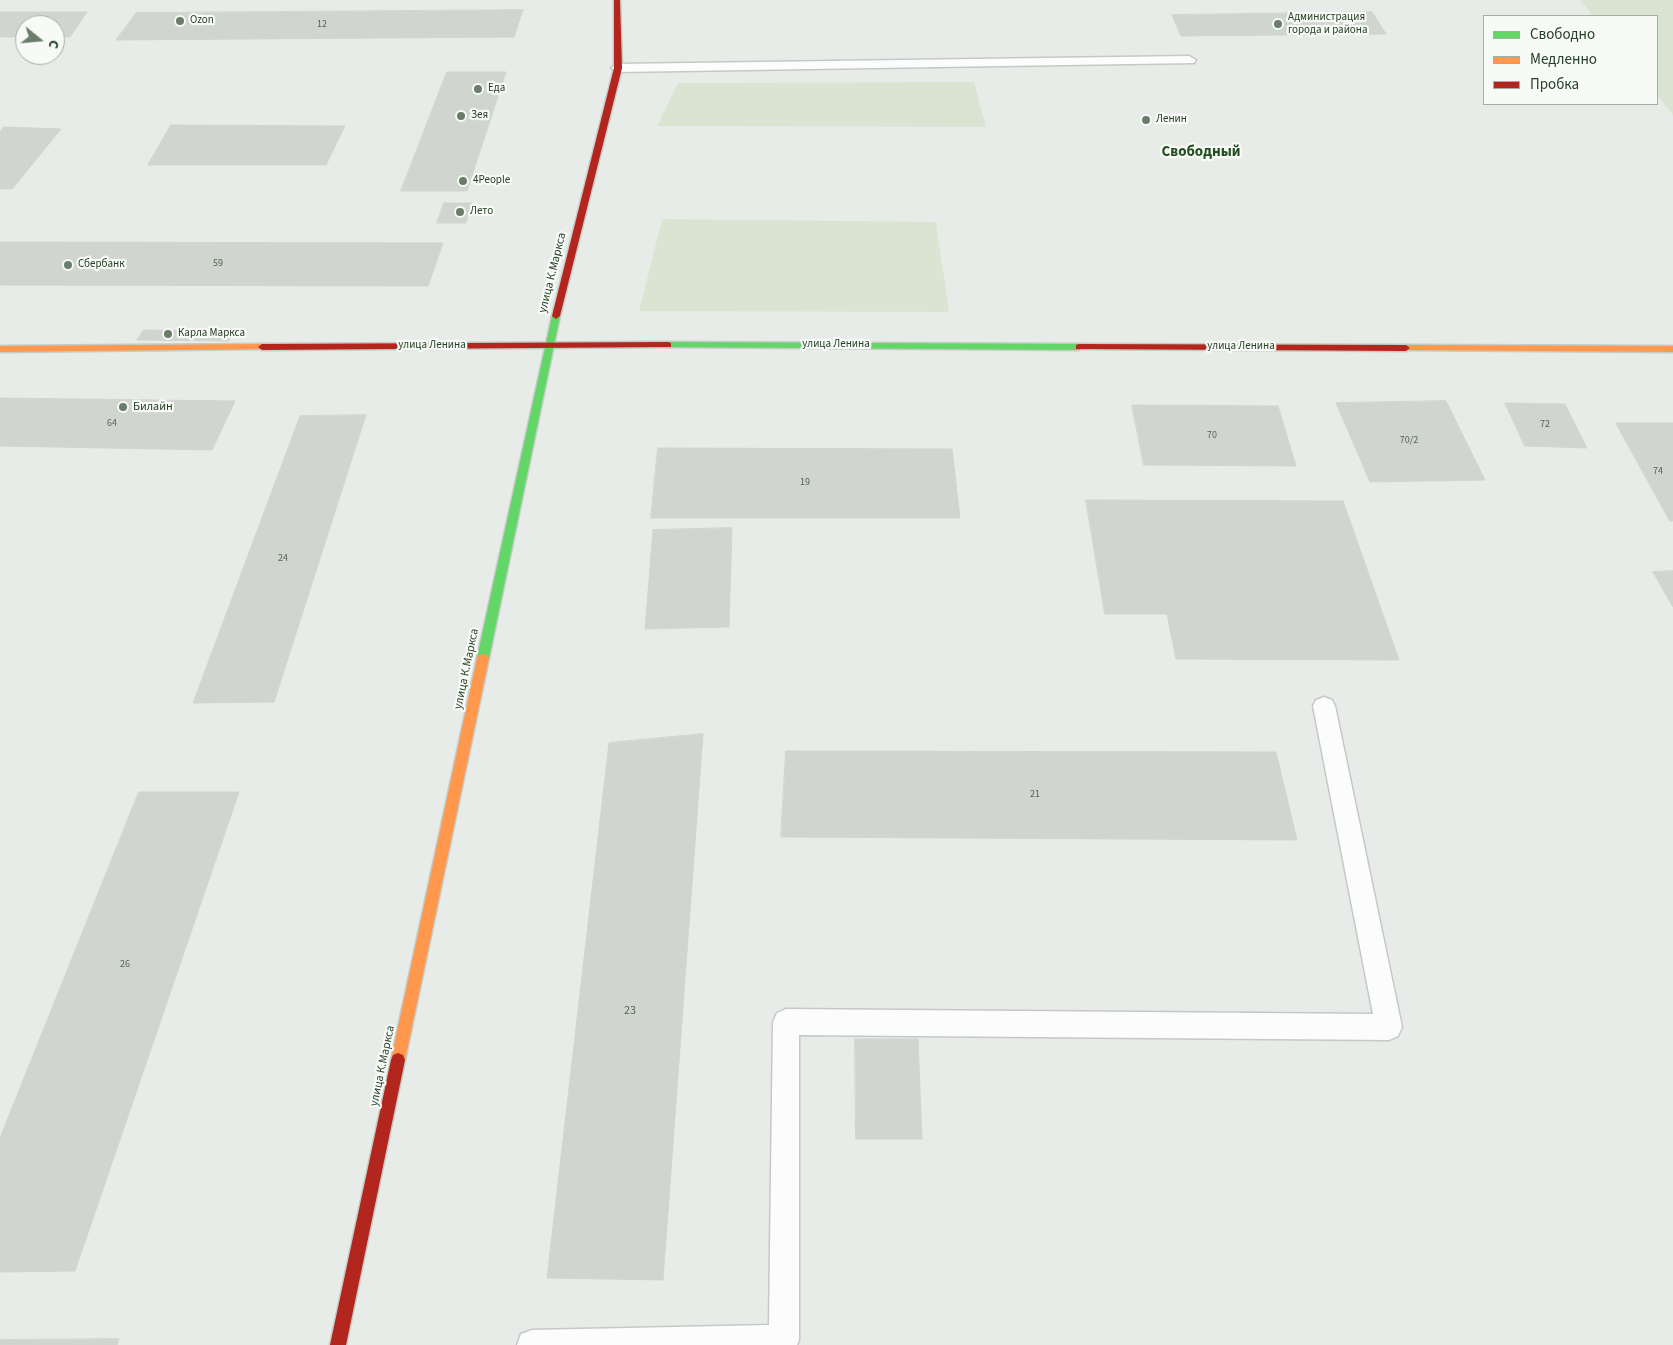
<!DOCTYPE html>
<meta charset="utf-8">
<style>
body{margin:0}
#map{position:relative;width:1673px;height:1345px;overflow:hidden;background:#e8ece8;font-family:"Source Sans 3",sans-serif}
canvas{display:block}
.legend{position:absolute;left:1483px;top:15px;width:175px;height:90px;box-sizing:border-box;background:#f7faf6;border:1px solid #a3afa3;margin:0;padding:6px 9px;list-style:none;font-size:15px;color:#263f26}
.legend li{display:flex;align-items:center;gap:10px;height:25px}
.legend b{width:25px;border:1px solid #a3afa3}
.north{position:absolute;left:15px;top:15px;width:50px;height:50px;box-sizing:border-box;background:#f7faf6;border:1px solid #a3afa3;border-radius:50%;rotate:107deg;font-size:14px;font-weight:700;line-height:20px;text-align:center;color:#263f26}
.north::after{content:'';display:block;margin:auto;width:18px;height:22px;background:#6a7c6a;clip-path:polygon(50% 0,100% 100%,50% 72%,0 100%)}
</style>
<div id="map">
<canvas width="1673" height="1345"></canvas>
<ul class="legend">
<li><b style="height:6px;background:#63d668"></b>Свободно</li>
<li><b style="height:6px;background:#ff974d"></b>Медленно</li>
<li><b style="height:6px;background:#b3261e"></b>Пробка</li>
</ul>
<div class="north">С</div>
</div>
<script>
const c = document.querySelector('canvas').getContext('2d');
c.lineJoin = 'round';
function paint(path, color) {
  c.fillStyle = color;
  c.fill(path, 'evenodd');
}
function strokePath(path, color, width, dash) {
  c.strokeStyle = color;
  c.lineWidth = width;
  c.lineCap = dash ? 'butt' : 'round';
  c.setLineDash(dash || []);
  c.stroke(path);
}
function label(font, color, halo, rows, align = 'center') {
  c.font = font + ' "Source Sans 3",sans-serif';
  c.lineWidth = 4.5;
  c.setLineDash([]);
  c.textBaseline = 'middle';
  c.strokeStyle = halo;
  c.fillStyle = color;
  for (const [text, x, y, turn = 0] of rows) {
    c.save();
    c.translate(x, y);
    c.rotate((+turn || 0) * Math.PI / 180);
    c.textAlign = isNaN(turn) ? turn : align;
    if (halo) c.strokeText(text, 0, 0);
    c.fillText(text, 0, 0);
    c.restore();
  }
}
paint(new Path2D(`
 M1580 0H1673V115L1657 95V16H1593Z
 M974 82 986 127 657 126 678 83Z
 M662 219 936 222 949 312 639 311Z`), '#dae4d3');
const building = new Path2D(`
 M523 10 514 37 116 40 136 13Z
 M0 12H87L70 37H55V25H25V37H0Z
 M1372 12 1386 34 1181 36 1172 15Z
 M447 72H506L467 191H401Z
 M171 125 345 126 326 165H148Z
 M4 127 61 129 12 189H0V132Z
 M444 203H472L466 223H437Z
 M0 242 443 243 428 286 0 285Z
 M144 330 233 331 229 341 137 340Z
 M0 398 235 401 212 450 0 446Z
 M1446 401 1485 480 1370 482 1336 403Z
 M1505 403 1565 404 1587 448 1525 446Z
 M1132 405 1278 406 1296 466 1144 465Z
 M366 415 274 702 193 703 300 416Z
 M1616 423H1673V521H1670Z
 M658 448 952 449 960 518H651Z
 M1086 500 1343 501 1399 660 1176 659 1167 614H1105Z
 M732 528 729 627 645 629 653 530Z
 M1673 571V607L1653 572Z
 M703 734 663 1280 547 1278 609 743Z
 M786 751 1276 752 1297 840 781 837Z
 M139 792H239L75 1271 0 1272V1138Z
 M855 1039H918L922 1139H856Z
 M119 1339 117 1345H0V1340Z`);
paint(building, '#d1d5d0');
strokePath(building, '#d1d5d0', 1);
const lane = new Path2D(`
 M1189 56 1196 60 1194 63 618 72 611 68 618 64Z
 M1324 697 1332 700 1335 706 1402 1027 1398 1036 1389 1040 799 1035V1340L797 1345H517L521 1334 532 1330 769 1325 773 1022 777 1013 786 1009 1373 1014 1313 706 1316 700Z`);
const fast = new Path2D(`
 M556 313 560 316 489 658 487 661H479L477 658 552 316Z
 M668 342 1079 344 1083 347 1079 350 665 347V343Z`);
const slow = new Path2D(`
 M262 344 266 347 265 349 0 352V346Z
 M1406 345 1673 346V352L1403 350V346Z
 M483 654 487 655 489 658 405 1060 403 1065 398 1067 393 1065 391 1060 477 658 479 655Z`);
const jam = new Path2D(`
 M614 0H620L622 68 560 316 556 319 552 316 614 68Z
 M668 342 671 343V347L262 350 258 347 262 344Z
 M1079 344 1406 345 1410 348 1406 351 1076 349V345Z
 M398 1053 403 1055 405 1060 346 1345H330L391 1060 393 1055Z`);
strokePath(lane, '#c5c9c5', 3);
strokePath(fast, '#c5cbc5', 3);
strokePath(slow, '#c5cbc5', 3);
strokePath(jam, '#c5cbc5', 3);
paint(lane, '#fcfcfc');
paint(fast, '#63d668');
paint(slow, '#ff974d');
paint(jam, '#b3261e');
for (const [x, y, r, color] of [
 [180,21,5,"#6a7c6a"],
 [1278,24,5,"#6a7c6a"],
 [478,89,5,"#6a7c6a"],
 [461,116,5,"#6a7c6a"],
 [1146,120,5,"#6a7c6a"],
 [463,181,5,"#6a7c6a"],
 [460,212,5,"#6a7c6a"],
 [68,265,5,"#6a7c6a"],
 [168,334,5,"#6a7c6a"],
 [123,407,5,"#6a7c6a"]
]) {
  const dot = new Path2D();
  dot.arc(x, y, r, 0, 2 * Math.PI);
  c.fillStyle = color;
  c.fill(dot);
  strokePath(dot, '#f7faf6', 2);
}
label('10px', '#526551', null, [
 ["12",322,25],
 ["59",218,264],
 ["64",112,424],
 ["72",1545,425],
 ["70",1212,436],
 ["70/2",1409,441],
 ["74",1658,472],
 ["19",805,483],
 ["24",283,559],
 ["21",1035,795],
 ["26",125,965]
]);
label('11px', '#263f26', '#f7faf6', [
 ["Администрация",1288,18],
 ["города и района",1288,31],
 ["Ozon",190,21],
 ["Еда",488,89],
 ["Зея",471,116],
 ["Ленин",1156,120],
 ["4People",473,181],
 ["Лето",470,212],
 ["Сбербанк",78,265],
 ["Карла Маркса",178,334]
], 'left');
label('11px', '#263f26', '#f7faf6', [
 ["улица Ленина",836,345],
 ["улица Ленина",432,346],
 ["улица Ленина",1241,347]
]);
label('12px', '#263f26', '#f7faf6', [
 ["улица К.Маркса",553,273,-76],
 ["улица К.Маркса",467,669,-78],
 ["улица К.Маркса",383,1066,-78]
]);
label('12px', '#263f26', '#f7faf6', [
 ["Билайн",133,407]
], 'left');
label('12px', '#526551', null, [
 ["23",630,1011]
]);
label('bold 15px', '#235023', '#f7faf6', [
 ["Свободный",1201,153]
]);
</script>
